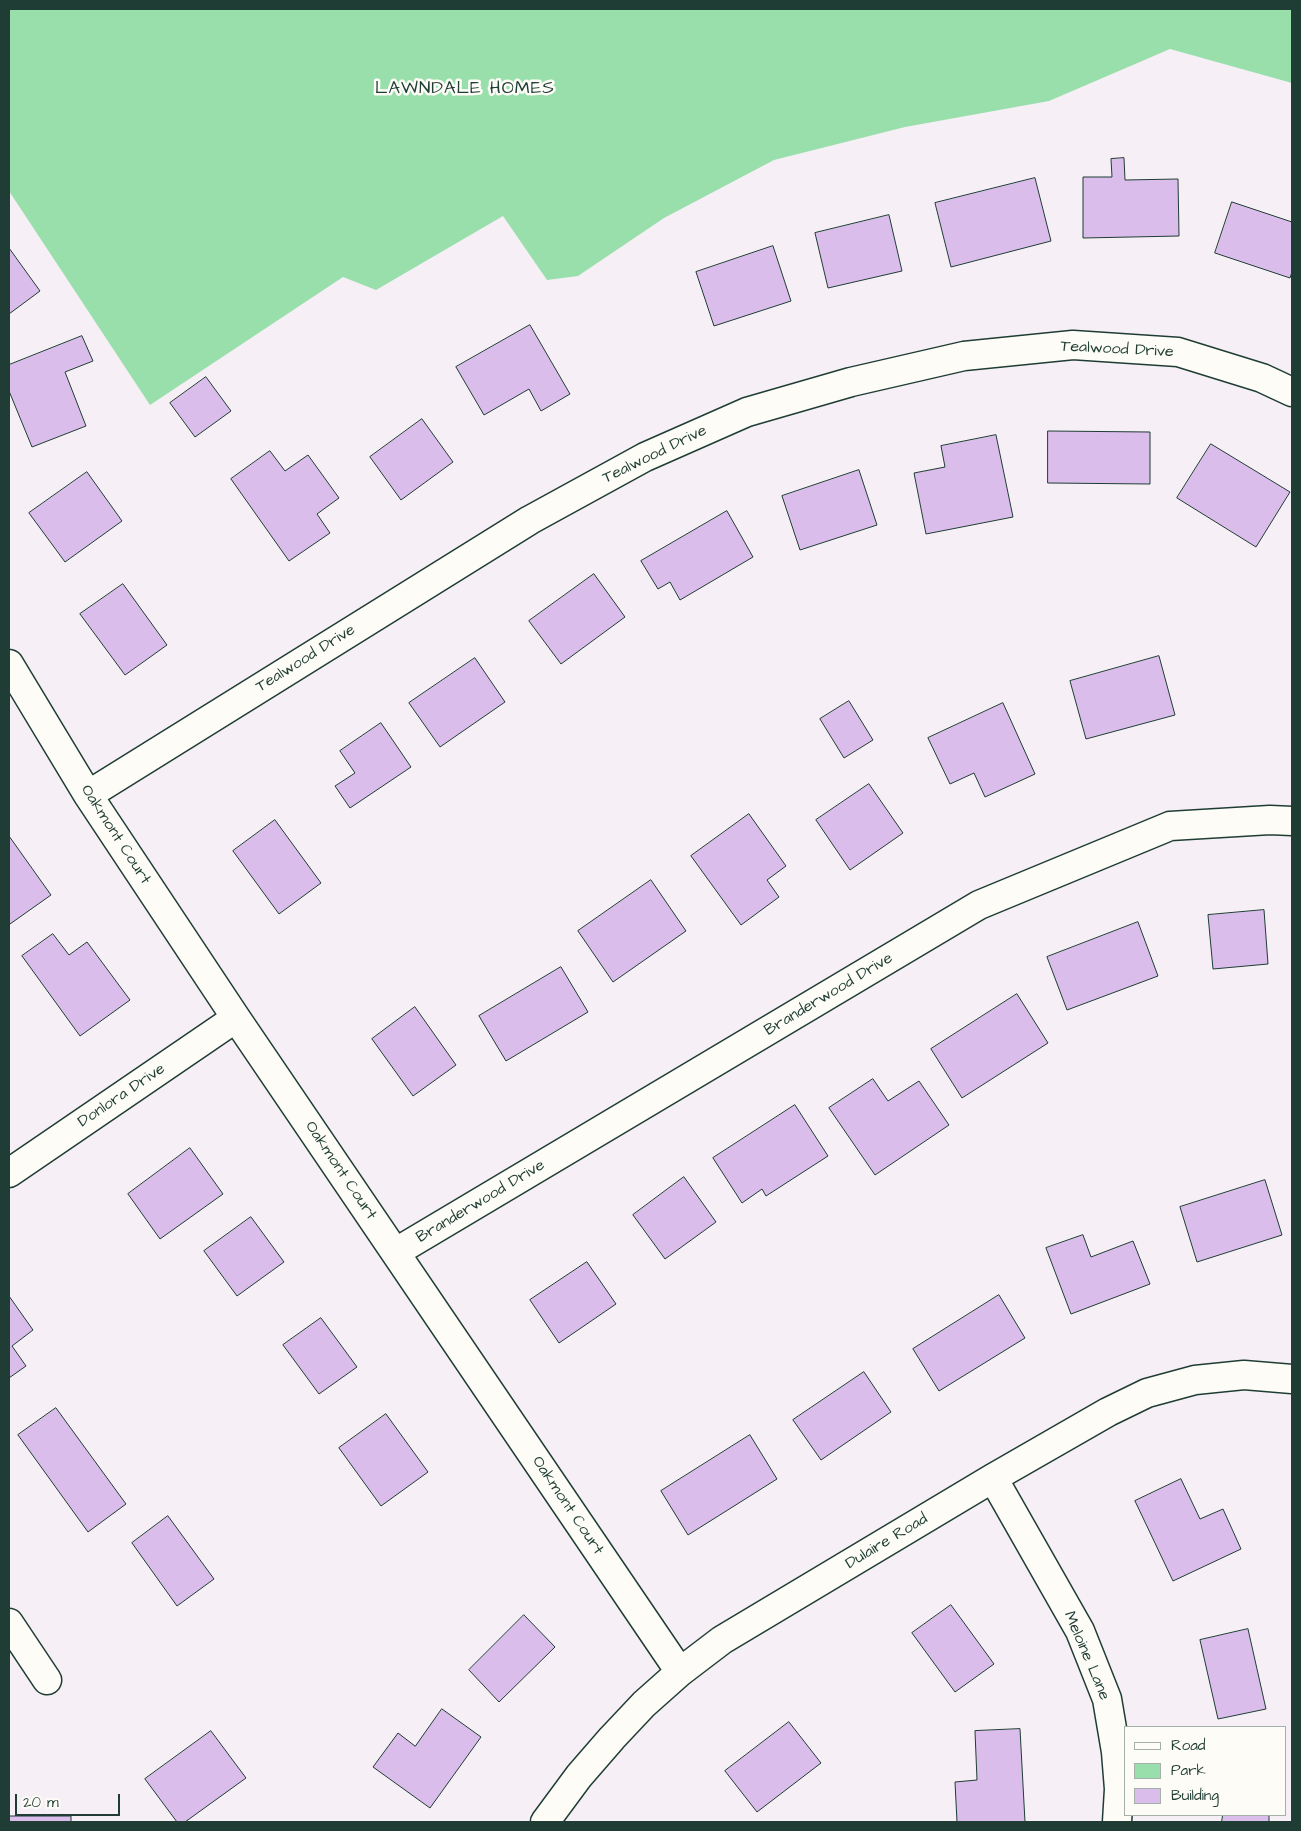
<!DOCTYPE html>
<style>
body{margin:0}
#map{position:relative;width:1301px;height:1831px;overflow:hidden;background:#f6eff5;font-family:"Architects Daughter",sans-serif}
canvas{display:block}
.frame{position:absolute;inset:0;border:10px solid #1f3d34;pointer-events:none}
.legend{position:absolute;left:1124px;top:1726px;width:162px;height:90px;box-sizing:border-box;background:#fdfcf7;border:1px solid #a4b0a9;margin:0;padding:6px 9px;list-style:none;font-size:15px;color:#1f3d34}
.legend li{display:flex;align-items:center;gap:10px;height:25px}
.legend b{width:25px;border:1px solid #a4b0a9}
.scale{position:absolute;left:15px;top:1794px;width:105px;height:22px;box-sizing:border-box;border:2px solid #1f3d34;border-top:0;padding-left:6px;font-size:15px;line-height:18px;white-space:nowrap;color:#1f3d34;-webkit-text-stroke:4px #fdfcf7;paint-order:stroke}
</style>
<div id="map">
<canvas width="1301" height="1831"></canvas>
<div class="frame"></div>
<ul class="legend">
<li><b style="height:6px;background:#fdfcf7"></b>Road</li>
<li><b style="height:14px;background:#99dfab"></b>Park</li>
<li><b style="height:14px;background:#dabdeb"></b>Building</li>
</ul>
<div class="scale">20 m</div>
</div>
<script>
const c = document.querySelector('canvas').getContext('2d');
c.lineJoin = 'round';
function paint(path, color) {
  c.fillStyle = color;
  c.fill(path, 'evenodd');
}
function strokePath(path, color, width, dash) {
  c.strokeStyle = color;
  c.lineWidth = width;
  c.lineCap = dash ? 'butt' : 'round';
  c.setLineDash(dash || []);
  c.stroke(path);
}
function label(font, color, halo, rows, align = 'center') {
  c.font = font + ' "Architects Daughter",sans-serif';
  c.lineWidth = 5;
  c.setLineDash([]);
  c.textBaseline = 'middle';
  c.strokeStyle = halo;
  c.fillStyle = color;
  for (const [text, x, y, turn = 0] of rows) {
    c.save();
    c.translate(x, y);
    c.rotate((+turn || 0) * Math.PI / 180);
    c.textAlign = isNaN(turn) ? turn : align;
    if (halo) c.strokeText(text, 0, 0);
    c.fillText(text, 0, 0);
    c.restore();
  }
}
paint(new Path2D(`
 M9 9H1292V83L1170 49 1049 101 905 127 774 160 664 218 578 276 547 280 503 216 376 290 343 277 150 405 9 191Z`), '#99dfab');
const building = new Path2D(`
 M1124 158 1125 180 1178 179 1179 236 1083 238V177H1112L1111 159Z
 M1035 178 1051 241 951 267 935 203Z
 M1232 202 1292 222V272L1290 278 1215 253Z
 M889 215 902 271 828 288 815 233Z
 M773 246 791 301 714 326 696 272Z
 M9 248 40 291 9 314Z
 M530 325 570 394 541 411 529 389 484 415 456 367Z
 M82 336 93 361 65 372 86 426 32 447 9 391V365Z
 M206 377 231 411 195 437 170 403Z
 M422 419 453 462 401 500 370 457Z
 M1048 431 1150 432V484L1048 483Z
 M996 435 1013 517 926 534 914 473 945 467 941 446Z
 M1211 444 1290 492 1256 547 1177 498Z
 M270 451 285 471 308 455 339 498 317 514 330 533 289 561 231 479Z
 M859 470 877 525 800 550 782 496Z
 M87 472 122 521 65 562 29 513Z
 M727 511 753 557 680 600 670 582 658 589 641 561Z
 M594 574 625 617 561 664 529 621Z
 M123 584 167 645 125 675 80 614Z
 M1159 656 1175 715 1086 739 1070 681Z
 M475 658 505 702 440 747 409 703Z
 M849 701 873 740 844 758 820 719Z
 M1003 703 1035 774 985 797 974 773 950 784 928 738Z
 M381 723 411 767 350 808 335 786 355 773 340 751Z
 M869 784 903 833 850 870 816 820Z
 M749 814 786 866 767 880 779 897 741 925 691 856Z
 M275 820 321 883 279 914 233 851Z
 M9 836 51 895 10 924 9 922Z
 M651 880 686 931 613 982 578 931Z
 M1264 910 1268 964 1213 969 1208 915Z
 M1138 922 1158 976 1067 1010 1047 957Z
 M53 934 69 955 87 942 130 1000 80 1036 22 956Z
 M561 967 588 1012 506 1061 479 1016Z
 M1017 994 1048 1043 962 1098 931 1049Z
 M415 1007 456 1065 413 1096 372 1039Z
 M873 1079 888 1101 919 1081 949 1125 875 1175 829 1108Z
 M795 1105 828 1156 766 1196 762 1189 742 1203 713 1158Z
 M190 1148 223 1194 160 1239 128 1194Z
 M684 1177 716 1222 665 1259 633 1215Z
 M1265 1180 1282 1235 1197 1262 1180 1207Z
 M251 1217 284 1262 237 1296 204 1251Z
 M1083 1235 1091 1257 1133 1241 1150 1284 1071 1314 1046 1248Z
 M587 1262 616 1304 559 1343 530 1300Z
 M999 1295 1025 1338 939 1391 913 1349Z
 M9 1296 33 1330 12 1346 26 1366 9 1378Z
 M321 1318 357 1367 319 1394 283 1345Z
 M864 1372 891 1412 821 1460 793 1420Z
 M56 1408 126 1504 88 1532 18 1435Z
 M386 1414 428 1472 381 1506 339 1448Z
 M750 1435 777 1479 688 1535 661 1491Z
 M1181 1479 1200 1519 1223 1509 1241 1549 1173 1581 1135 1501Z
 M168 1516 214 1579 177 1606 132 1543Z
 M951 1605 994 1664 955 1692 912 1633Z
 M524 1615 555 1647 499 1702 469 1670Z
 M1248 1629 1266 1709 1218 1719 1200 1640Z
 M442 1709 481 1737 430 1808 373 1767 398 1733 415 1746Z
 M789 1722 821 1763 757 1812 725 1771Z
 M1020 1729 1025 1822H957L955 1782 977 1780 975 1731Z
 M211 1731 246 1778 185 1822H177L145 1779Z
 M1223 1815H1269V1822H1222Z
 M9 1816H71V1822H9Z`);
paint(building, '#dabdeb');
strokePath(building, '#1f3d34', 1);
const minor = new Path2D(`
 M9 664 88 795 236 1018 680 1672
 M88 795 530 520 645 457 747 412 851 382 964 356 1073 345 1178 352 1262 378 1292 392
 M9 1173 236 1018
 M396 1252 979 905 1170 826 1270 820 1292 821
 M993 1478 1080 1631 1107 1699 1116 1752 1119 1789 1117 1822
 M9 1623 47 1680
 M545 1822 579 1776 612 1738 644 1704 680 1672 722 1640 993 1478 1108 1412 1147 1393 1195 1380 1244 1375 1292 1379`);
strokePath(minor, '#1f3d34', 31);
strokePath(minor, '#fdfcf7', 28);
label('16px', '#1f3d34', '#fdfcf7', [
 ["Tealwood Drive",1117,350,3],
 ["Tealwood Drive",655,455,-26],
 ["Tealwood Drive",306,659,-32],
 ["Oakmont Court",115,835,57],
 ["Branderwood Drive",829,995,-31],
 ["Donlora Drive",122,1096,-34],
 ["Oakmont Court",340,1171,56],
 ["Branderwood Drive",481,1202,-31],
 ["Oakmont Court",567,1506,56],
 ["Dulaire Road",887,1542,-31],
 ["Meloine Lane",1086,1656,67]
]);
c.letterSpacing = '1px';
label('18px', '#1f3d34', '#fdfcf7', [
 ["LAWNDALE HOMES",465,89]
]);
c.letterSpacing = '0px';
</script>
